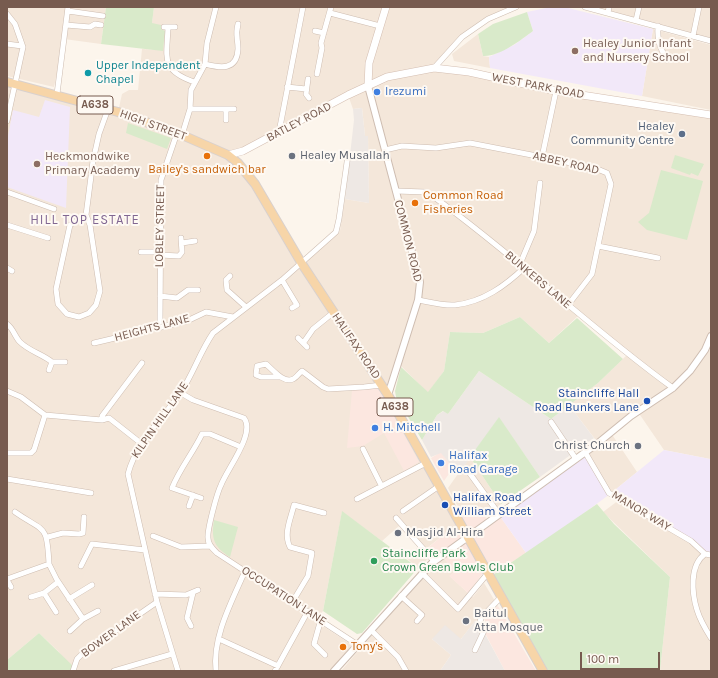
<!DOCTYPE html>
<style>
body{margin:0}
#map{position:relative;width:718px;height:678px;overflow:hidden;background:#fcf5ec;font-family:Karla,sans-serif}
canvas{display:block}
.frame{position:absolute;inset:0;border:8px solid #775b4f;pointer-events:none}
.scale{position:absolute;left:580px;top:652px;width:80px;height:18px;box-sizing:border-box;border:2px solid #775b4f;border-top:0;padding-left:5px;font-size:12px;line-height:14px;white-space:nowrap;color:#775b4f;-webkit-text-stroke:3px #fef9f3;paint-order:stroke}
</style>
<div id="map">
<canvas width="718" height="678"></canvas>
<div class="frame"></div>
<div class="scale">100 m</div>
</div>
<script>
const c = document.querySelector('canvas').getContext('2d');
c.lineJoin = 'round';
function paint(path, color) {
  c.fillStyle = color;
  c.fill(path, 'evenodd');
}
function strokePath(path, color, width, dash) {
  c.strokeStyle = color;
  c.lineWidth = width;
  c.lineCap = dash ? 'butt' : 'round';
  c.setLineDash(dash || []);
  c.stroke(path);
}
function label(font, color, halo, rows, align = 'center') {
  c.font = font + ' Karla,sans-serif';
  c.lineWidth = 4;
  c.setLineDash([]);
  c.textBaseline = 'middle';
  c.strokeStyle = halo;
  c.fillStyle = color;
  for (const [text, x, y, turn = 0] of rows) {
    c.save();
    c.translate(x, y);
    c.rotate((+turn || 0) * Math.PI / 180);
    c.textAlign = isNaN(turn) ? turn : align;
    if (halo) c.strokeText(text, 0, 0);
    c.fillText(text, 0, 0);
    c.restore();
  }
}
paint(new Path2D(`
 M7 7H106L101 44 64 39 54 87 7 76Z
 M154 7H516L488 19 462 37 435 67 711 115 710 459 664 450 638 412 611 433 637 472 610 494 585 452 598 443 569 405 598 383 627 355 579 315 549 343 520 317 483 333 450 332 444 371 428 393 399 364 388 395 460 522 422 552 428 559 418 568 406 558 418 547 399 526 382 541 342 512 323 611 315 621 352 645 332 671H73L58 651 39 633 7 660V82L118 112 122 94 129 90H138L142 49 163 50 152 23ZM348 95 353 109 362 108 365 136H368L369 203 345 199 340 231 302 264 238 163 229 155Z
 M585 7H711V41Z
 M653 29 711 45V110L642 96Z
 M478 34 483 56 489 57 490 68 454 61 452 54Z
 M470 457 501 504 485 517 480 506 463 516 448 488Z
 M619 500 711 555V671H660L670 577 603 512Z
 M444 558 455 572 450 576 468 593 473 597 484 583 498 606 485 617 475 621 461 639H432L451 655 440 671H341L415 585Z`), '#f4e7da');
paint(new Path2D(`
 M378 387 419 462 404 471 384 433 363 446 347 448 352 390Z
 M441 452 453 468 444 481 431 458Z
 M480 506 488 522 499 515 526 553 490 577 487 568 468 593 449 576 454 572 444 558 434 559 425 550 460 522 462 517Z
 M498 606 536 671H505L485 633V617Z`), '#fce7e0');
paint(new Path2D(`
 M362 108 365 136H368L369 203 345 199 354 120 353 109Z
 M479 371 551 419 569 405 594 438 540 477 499 418 459 473 453 468 441 453 431 457 422 440 437 415 444 411 448 414Z
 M475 621 485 634 505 671H440L451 655 432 639 445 625 461 639Z`), '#eee8e4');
paint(new Path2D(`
 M551 7H564L653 29 642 96 490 68 489 57 514 45 533 31 527 12Z
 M45 100 70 107 66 208 7 187V141L13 110 39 117Z
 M664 450 710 459 711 457V555L705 554 697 545 610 494 564 528 526 553 499 515 585 452 610 494Z`), '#f2e8f9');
paint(new Path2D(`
 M106 7H154L152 23 161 25V29L165 31 163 51 101 44Z
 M527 12 533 31C521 40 499 57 483 56L478 34 493 24Z
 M128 123 171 138 167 149 126 133Z
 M675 155 704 164 698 176 691 173 690 175 671 168Z
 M661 170 703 181 687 240 647 230 638 222 649 213Z
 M520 317 549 343 577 318 623 359 598 383 551 419 479 371 448 414 443 411 437 415 422 440 396 397 395 391 401 367 428 392 444 371 450 332 483 333Z
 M499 417 540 477 501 504 470 457Z
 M597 504 614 524 670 577 660 671H543L490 577Z
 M342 511 418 568 362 633 357 634 323 611Z
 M214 520 238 527 230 557C214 547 211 539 214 520Z
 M39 633 73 666V671H7V660Z`), '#d9eaca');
const minor = new Path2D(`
 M585 7 711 41
 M68 11 103 16
 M330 13 380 26
 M608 13 609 7
 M7 14 15 24 23 47 7 121
 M636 20 639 7
 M66 25 90 27 95 24 101 25
 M658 26C657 40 660 48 667 60
 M164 27H175
 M168 27C167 58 160 70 194 82
 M315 31 324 33
 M693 36 699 7
 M7 44 22 46
 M205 64C220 68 237 71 238 49 238 38 235 35 238 24
 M434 68 462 37 488 19 516 7
 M317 74 322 48 321 43 331 7
 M308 79 306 94 309 98
 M287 87 306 89
 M57 94 68 7
 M190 109H234
 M226 120V109
 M279 132 303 7
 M182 135 190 109 191 90 205 64 207 43 216 7
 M385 150 402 146 436 148 470 143 542 157 595 168 607 173 611 184 592 274 568 305
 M542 157 556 91
 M396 191 425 192 434 197C517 257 590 328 673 388
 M7 192 54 209
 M86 215 70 225 56 289 58 304 67 314 79 317 89 313 96 305 100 291 90 225 86 215 93 161 99 134 108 109
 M7 225 48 238
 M182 243 195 241
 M598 246 658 258
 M141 252H160
 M160 255 179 256 182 252 181 238
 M520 264 534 231 540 183
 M7 268 12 271
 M230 276 226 280 227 290 246 307
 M282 280 297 305 292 308
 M160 296 177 298 188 290H198
 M418 300C429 302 444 306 455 305 483 302 505 286 525 267
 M160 322 161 180 177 133
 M7 324C13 328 15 337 20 342 29 351 42 354 52 362
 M298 338 307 347
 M304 342 313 329 334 312
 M94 343 187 321 206 312 233 317
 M49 370 52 362H65
 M280 377H261L256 375 257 366 266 364C272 369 284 384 293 379 296 378 299 373 302 371L323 387 328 389 364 387 382 385
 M7 391 21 397 45 415 102 420 109 418 142 444
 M181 393 193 400 244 418C256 433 227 469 221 485 217 493 207 530 208 538 208 545 213 549 217 553L358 645
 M102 420V416L142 363
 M551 422 576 459
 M363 449 381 485
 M585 452 609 493 691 541 705 554 711 555
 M7 453H31L34 450 45 415
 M468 471 499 514
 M7 479 91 493
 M201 498 172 488C180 468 193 453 202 434H210L241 447
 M357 499 426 463
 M189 506 193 495
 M403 511 439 486
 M15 512C45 533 47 523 49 564
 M396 518 434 561
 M153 536 181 547 210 546
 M48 537 63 533 79 534 83 533 84 517
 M705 554C689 565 692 594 697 610 700 620 706 630 711 638
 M81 566 92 544 145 550
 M422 573 458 609 488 573
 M7 579 49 564 57 580 83 619 70 631
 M7 580 11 587
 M155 594 186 595 198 590
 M401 596 422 615 417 621
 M31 597 44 593
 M69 599 92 585
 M293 601 308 576 312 553 290 547C283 534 291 518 294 505L324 513
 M56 612 44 593 58 582
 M83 619 98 611
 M321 619 314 644 325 655
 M191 626 187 618 193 593
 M371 630 398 657 406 671
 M219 639 278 666
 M475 650 484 631 480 621 482 617 501 597
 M73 671 77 659 82 654 157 602
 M114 671 172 654
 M178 671 157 602 128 474C136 442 163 419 181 392 193 374 200 352 213 333L282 280 336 232 339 219 348 155
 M216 671C212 637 232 601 245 571
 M275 671 308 611`);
const tertiary = new Path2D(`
 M368 86 420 282 418 300 388 395
 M334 671 432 563 598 443 631 416 673 388 690 371 705 350 711 336`);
const secondary = new Path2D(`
 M368 86 369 63 386 7
 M228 155 243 151 348 95 387 77 434 68 469 72 556 91 711 115`);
const primary = new Path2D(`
 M7 82 118 112 182 135 228 155 238 163 255 184 302 264 388 395 543 671`);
strokePath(minor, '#cebdb1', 6);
strokePath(tertiary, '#cebdb1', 8);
strokePath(secondary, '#d4beb1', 8);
strokePath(primary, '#d9d1ce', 10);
strokePath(minor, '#fff', 5);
strokePath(tertiary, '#fff', 6);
strokePath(secondary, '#fff', 7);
strokePath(primary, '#f7d5a8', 8);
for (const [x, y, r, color] of [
 [575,51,4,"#8d6e63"],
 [88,73,4,"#0f9aa8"],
 [377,92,4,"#3f7fe0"],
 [682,134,4,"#5c6f8a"],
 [207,156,4,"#e8710a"],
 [292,156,4,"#6b7280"],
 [37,164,4,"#8d6e63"],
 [415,203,4,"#e8710a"],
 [647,401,4,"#1a4fb4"],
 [375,428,4,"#3f7fe0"],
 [638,446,4,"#6b7280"],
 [441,463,4,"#3f7fe0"],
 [445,505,4,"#1a4fb4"],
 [398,533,4,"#6b7280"],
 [374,561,4,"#2e9e5b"],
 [466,621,4,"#6b7280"],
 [343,647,4,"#e8710a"]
]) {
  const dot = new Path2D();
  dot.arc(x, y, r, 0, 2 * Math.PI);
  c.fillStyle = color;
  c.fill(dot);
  strokePath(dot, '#fef9f3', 1.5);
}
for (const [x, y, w] of [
 [95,105,36],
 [395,407,36]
]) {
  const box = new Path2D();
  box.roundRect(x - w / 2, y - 9, w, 18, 3);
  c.fillStyle = '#fef9f3';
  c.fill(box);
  strokePath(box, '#775b4f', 1);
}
label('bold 11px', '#775b4f', null, [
 ["A638",95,105],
 ["A638",395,407]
]);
label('12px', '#785e54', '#fef9f3', [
 ["Healey Junior Infant",583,44],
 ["and Nursery School",583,58],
 ["Heckmondwike",45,157],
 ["Primary Academy",45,171]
], 'left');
label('12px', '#0d838f', '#fef9f3', [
 ["Upper Independent",96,66],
 ["Chapel",96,80]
], 'left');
label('12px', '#775b4f', '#fef9f3', [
 ["WEST PARK ROAD",538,86,11],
 ["BATLEY ROAD",299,122,-28],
 ["HIGH STREET",153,125,20],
 ["ABBEY ROAD",566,163,13],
 ["LOBLEY STREET",160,226,-89],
 ["COMMON ROAD",408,241,76],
 ["BUNKERS LANE",538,280,40],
 ["HEIGHTS LANE",152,328,-15],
 ["HALIFAX ROAD",356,346,56],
 ["KILPIN HILL LANE",160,420,-55],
 ["MANOR WAY",641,511,31],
 ["OCCUPATION LANE",284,596,33],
 ["BOWER LANE",111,634,-36]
]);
label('12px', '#366cbe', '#fef9f3', [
 ["Irezumi",385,92],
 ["H. Mitchell",383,428],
 ["Halifax",449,456],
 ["Road Garage",449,470]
], 'left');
label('12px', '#4e5e75', '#fef9f3', [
 ["Healey",674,127],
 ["Community Centre",674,141]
], 'right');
label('12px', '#5b616d', '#fef9f3', [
 ["Healey Musallah",300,156],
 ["Christ Church",630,446,"right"],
 ["Masjid Al-Hira",406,533],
 ["Baitul",474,614],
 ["Atta Mosque",474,628]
], 'left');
label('12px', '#c56008', '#fef9f3', [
 ["Bailey's sandwich bar",207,170,"center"],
 ["Common Road",423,196],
 ["Fisheries",423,210],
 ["Tony's",351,647]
], 'left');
label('12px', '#164399', '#fef9f3', [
 ["Staincliffe Hall",639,394],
 ["Road Bunkers Lane",639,408],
 ["Halifax Road",453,498,"left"],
 ["William Street",453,512,"left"]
], 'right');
label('12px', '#27864d', '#fef9f3', [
 ["Staincliffe Park",382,554],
 ["Crown Green Bowls Club",382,568]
], 'left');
c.letterSpacing = '1px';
label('13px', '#816792', '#fef9f3', [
 ["HILL TOP ESTATE",85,220]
]);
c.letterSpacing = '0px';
</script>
